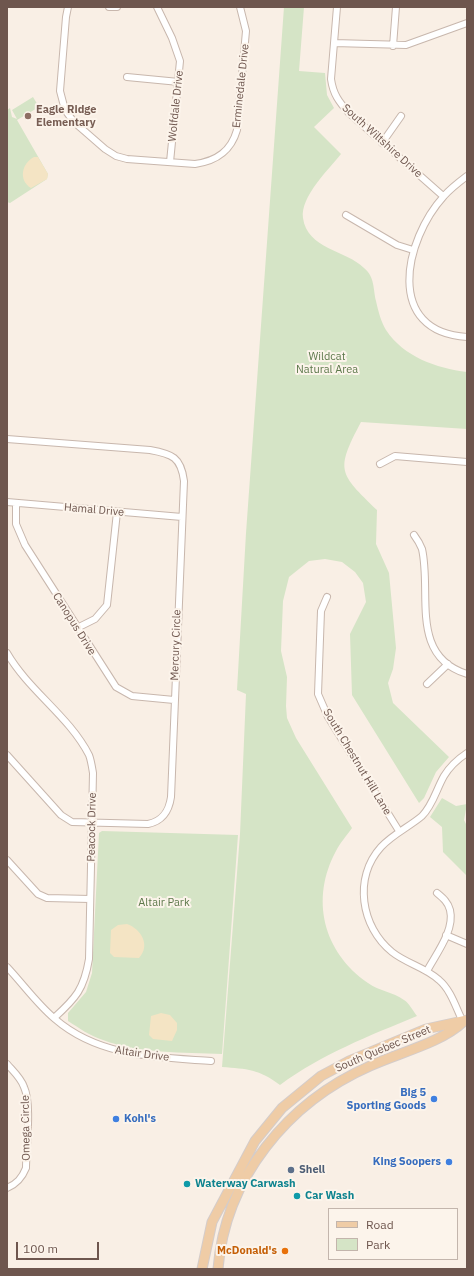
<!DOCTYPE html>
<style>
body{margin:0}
#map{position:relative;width:474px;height:1276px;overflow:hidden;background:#f9efe5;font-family:"IBM Plex Sans",sans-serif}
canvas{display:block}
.frame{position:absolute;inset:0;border:8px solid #6e564e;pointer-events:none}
.legend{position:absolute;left:328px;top:1208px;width:130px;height:52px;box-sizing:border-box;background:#fcf4eb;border:1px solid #c3b5ac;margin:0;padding:5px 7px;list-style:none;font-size:12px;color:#6e564e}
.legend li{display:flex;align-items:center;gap:8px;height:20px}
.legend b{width:20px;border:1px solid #c3b5ac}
.scale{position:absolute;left:16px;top:1242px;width:83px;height:18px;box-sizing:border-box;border:2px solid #6e564e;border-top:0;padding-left:5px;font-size:12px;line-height:14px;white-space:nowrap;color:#6e564e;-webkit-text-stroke:3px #fcf4eb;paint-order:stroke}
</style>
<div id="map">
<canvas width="474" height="1276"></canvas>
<div class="frame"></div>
<ul class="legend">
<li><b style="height:5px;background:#efcca6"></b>Road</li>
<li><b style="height:11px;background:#d5e4c6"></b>Park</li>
</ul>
<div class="scale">100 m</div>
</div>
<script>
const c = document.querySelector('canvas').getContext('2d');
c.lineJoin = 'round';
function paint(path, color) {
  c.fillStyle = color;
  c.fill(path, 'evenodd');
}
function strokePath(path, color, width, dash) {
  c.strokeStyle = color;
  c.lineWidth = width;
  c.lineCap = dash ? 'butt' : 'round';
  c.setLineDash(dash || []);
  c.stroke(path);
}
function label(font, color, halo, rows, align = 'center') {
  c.font = font + ' "IBM Plex Sans",sans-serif';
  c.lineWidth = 4;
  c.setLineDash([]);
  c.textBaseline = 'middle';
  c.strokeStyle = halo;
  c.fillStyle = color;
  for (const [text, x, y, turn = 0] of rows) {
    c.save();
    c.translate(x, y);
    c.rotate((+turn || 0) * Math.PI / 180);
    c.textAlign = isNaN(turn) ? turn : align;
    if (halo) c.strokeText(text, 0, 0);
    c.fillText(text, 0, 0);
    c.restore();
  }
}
paint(new Path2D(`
 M284 7H304L299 71 325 73 327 95 334 108 314 127 341 154C329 169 300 197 303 218 307 249 346 250 364 268 375 277 373 289 376 301 378 310 381 322 386 330 404 357 436 368 467 372V429L361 422C335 471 339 473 377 510L376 544 389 573 396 648 393 669 388 683 393 703 449 757 436 772 424 798 419 803 352 695 350 634 366 602 363 583 355 572 342 562 325 559 309 561 289 577 283 601 281 651 287 677 286 706 287 718 296 738 352 828C347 835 340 843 336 851 310 899 323 952 368 983 379 991 393 992 404 1000 409 1003 413 1011 417 1016 369 1036 322 1054 280 1085 259 1069 247 1069 222 1067L240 834 246 694 237 690 246 533Z
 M33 97 39 107 17 120 48 174 47 179 10 203 7 202V110L10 108 12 117 17 119 12 110Z
 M442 798 456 806 467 804 464 820 467 826V876L443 852 442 827 430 817Z
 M102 831 238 835 222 1054C183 1052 140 1054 103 1040 90 1036 79 1028 68 1021V1013L86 992 92 973 99 833Z`), '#d5e4c6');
paint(new Path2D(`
 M34 157H38L48 174 47 179 31 188C18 180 22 163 34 157Z
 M127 924C141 929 151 945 139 958L114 957 110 953 111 930 118 925Z
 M161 1013 170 1015 177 1023V1030L172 1041 153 1039 149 1035 151 1016Z`), '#f4e4c4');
const street = new Path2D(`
 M68 7 66 17 60 91 65 110 74 122 105 149 116 156 127 159 195 164C217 161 231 151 237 130L246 31 240 7
 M109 7H117
 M157 7 172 38 180 61 170 162
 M337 7 331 79C333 94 339 102 349 113L443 196
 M334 43 406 45 467 23
 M393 46 396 7
 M127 77 179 82
 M382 143 401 116
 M467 176C459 182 450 189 444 196 404 240 384 332 467 337
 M346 215 397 245 413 250
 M7 439 150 450C172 454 181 457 184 481L171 797C169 811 163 821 148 824L72 822 61 815 7 755
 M380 464 395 456 467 462
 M7 502 182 517
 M16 503V524L25 545 116 687 132 696 174 700
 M414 535C417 539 420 544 422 549 432 593 409 656 467 674
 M327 597 321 611 318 694 328 717 399 831
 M77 628 95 619 107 605 117 512
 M7 653C29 691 69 716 89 755 91 760 92 767 93 773L89 959C84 989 76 998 54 1018
 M427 684 448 664
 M7 860 38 894 47 898 90 899
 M446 935 467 944
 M7 967C23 984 37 1004 55 1019 99 1057 156 1057 211 1061
 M427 971C436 954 455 930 450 910 448 902 443 898 437 893
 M463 1022C456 1008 451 990 439 980 425 967 407 964 392 952 361 927 353 878 381 847 393 834 409 827 422 816 433 805 436 790 444 776 450 766 458 759 467 753
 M7 1064C13 1071 21 1078 24 1087 32 1104 26 1148 26 1168 22 1178 17 1184 7 1188`);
const primary = new Path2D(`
 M202 1269 212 1222 255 1141 282 1108 321 1076 349 1061 426 1029 467 1020
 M218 1269C225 1178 288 1102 370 1066 398 1053 441 1043 463 1022`);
strokePath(street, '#c8b7ad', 8);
strokePath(primary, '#d4ccca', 11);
strokePath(street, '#fff', 6);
strokePath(primary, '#efcca6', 9);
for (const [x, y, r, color] of [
 [28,116,4,"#8d6e63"],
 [434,1099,4,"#3f7fe0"],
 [116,1119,4,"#3f7fe0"],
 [449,1162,4,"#3f7fe0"],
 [291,1170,4,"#5c6f8a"],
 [187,1184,4,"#0f9aa8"],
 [297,1196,4,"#0f9aa8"],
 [285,1251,4,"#e8710a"]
]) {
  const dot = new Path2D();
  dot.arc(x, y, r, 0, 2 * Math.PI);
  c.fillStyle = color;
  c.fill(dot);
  strokePath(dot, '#fcf4eb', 1.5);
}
label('11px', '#6e564e', '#fcf4eb', [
 ["Erminedale Drive",241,86,-84],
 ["Wolfdale Drive",176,106,-84],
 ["South Wiltshire Drive",382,141,42],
 ["Hamal Drive",94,510,5],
 ["Canopus Drive",74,624,58],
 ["Mercury Circle",176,645,-88],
 ["South Chestnut Hill Lane",357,762,59],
 ["Peacock Drive",92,827,-89],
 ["South Quebec Street",383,1049,-23],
 ["Altair Drive",142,1054,8],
 ["Omega Circle",26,1128,-91]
]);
label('bold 11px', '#785e54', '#fcf4eb', [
 ["Eagle Ridge",36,110],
 ["Elementary",36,123]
], 'left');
label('11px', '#5d784b', '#fcf4eb', [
 ["Wildcat",327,357],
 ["Natural Area",327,370],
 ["Altair Park",164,903]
]);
label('bold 11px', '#366cbe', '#fcf4eb', [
 ["Big 5",426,1093],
 ["Sporting Goods",426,1106],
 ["Kohl's",124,1119,"left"],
 ["King Soopers",441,1162]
], 'right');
label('bold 11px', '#4e5e75', '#fcf4eb', [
 ["Shell",299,1170]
], 'left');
label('bold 11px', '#0d838f', '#fcf4eb', [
 ["Waterway Carwash",195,1184],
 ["Car Wash",305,1196]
], 'left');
label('bold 11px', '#c56008', '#fcf4eb', [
 ["McDonald's",277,1251]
], 'right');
</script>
